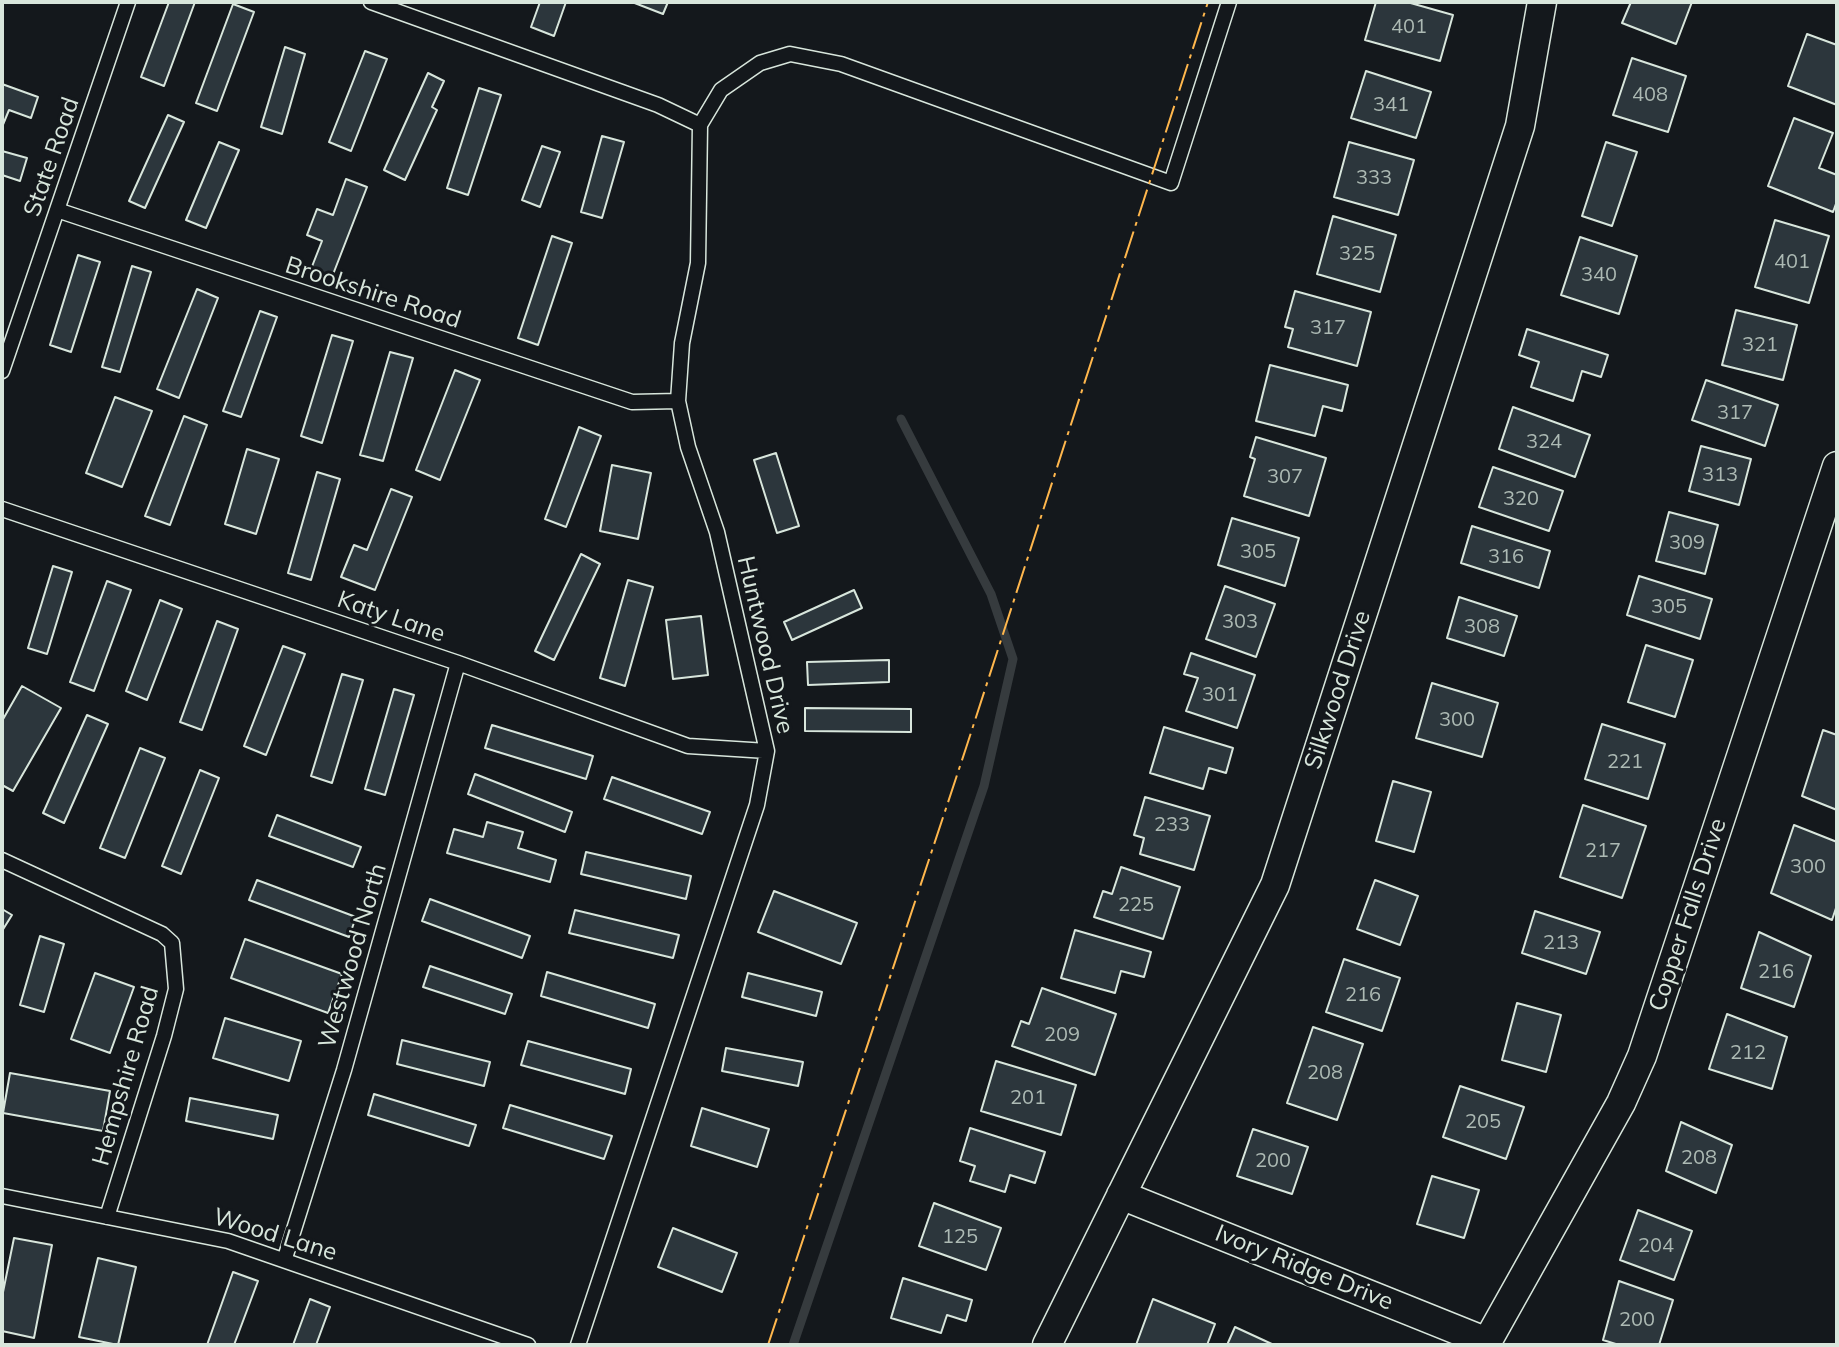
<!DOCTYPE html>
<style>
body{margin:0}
#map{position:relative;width:1839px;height:1347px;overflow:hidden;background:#14181c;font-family:Mulish,sans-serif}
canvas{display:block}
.frame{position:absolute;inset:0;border:4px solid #d8e6dc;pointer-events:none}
</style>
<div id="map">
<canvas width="1839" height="1347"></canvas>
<div class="frame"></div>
</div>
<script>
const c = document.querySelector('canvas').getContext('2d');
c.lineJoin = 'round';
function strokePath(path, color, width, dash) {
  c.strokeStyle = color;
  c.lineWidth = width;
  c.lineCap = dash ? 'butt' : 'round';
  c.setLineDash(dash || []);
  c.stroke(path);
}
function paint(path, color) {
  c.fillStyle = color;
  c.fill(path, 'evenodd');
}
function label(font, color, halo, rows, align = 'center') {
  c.font = font + ' Mulish,sans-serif';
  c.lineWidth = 6;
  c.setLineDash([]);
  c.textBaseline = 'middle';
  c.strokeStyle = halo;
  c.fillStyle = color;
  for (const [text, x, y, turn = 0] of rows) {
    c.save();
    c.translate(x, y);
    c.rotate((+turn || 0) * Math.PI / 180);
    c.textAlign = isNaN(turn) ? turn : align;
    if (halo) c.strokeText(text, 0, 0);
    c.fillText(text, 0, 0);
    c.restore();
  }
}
strokePath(new Path2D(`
 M793 1345 984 786 1013 659 991 594 901 419`), '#363b3e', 9);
const building = new Path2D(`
 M169 2H195L164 86 141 77Z
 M540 2H566L554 36 531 27Z
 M632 2H668L663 14Z
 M1376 2H1407L1453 15 1440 61 1365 40Z
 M1631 2H1692L1676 44 1622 23Z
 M233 4 254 12 217 111 196 103Z
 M1807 34 1837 45V105L1788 86Z
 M285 47 305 54 282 134 261 127Z
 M365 51 387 59 351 151 329 142Z
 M1632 58 1686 76 1668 132 1613 115Z
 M1366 71 1431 92 1416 138 1351 118Z
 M428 73 444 81 432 107 437 110 405 180 384 170Z
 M2 84 38 97 31 118 9 110 2 127Z
 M479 88 501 95 468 195 447 188Z
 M168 115 184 122 145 208 129 201Z
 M1794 118 1833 133 1819 168 1837 175V201L1833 212 1768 186Z
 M602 136 624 142 602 218 581 212Z
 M219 142 239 150 206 228 186 220Z
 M1349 142 1414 160 1398 215 1334 197Z
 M1606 142 1637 152 1612 226 1582 216Z
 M542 146 560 152 540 207 522 200Z
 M2 151 27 158 20 181 2 175Z
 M346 179 367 187 332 277 311 269 322 241 307 235 317 209 333 215Z
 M1333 216 1396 235 1380 292 1317 274Z
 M1775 220 1829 236 1809 303 1755 287Z
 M552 236 572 243 538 345 518 338Z
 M1580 237 1637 256 1619 314 1561 295Z
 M78 255 100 262 71 352 50 345Z
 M132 266 151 272 120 372 102 367Z
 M197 289 218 298 179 398 157 389Z
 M1295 291 1371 312 1357 366 1288 347 1293 329 1285 327Z
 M1736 310 1797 325 1783 380 1722 365Z
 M260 311 277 317 241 417 223 411Z
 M1527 329 1608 355 1601 377 1582 371 1573 401 1531 387 1539 362 1519 355Z
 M332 335 353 341 322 443 301 436Z
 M390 352 413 358 383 461 360 455Z
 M1270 365 1348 385 1342 411 1323 406 1315 436 1256 421Z
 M455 370 480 380 440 480 416 470Z
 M1706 380 1778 405 1765 446 1692 420Z
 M115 397 152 411 122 487 86 473Z
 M1513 407 1590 435 1575 477 1499 449Z
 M184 416 207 425 170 525 145 516Z
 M579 427 601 436 566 527 545 519Z
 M1256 437 1326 458 1309 516 1244 496 1255 459 1250 457Z
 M1701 446 1751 459 1739 505 1689 491Z
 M247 449 279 459 256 534 225 524Z
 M776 453 799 526 777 533 754 460Z
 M612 465 651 473 638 539 600 531Z
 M1493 467 1563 491 1549 531 1479 507Z
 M317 472 340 479 311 580 288 573Z
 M391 489 412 497 375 590 341 577 354 545 367 550Z
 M1669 512 1718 525 1705 574 1656 561Z
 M1232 518 1299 538 1285 586 1218 565Z
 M1472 526 1550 551 1539 588 1461 563Z
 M581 554 600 564 554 660 535 651Z
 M53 566 72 572 47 654 28 648Z
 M1639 576 1712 599 1700 639 1627 615Z
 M628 580 653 587 625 686 600 678Z
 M107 581 131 590 94 691 70 682Z
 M1225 586 1275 604 1256 657 1206 639Z
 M854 590 862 608 792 640 784 622Z
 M1459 597 1517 616 1504 656 1447 638Z
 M160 600 182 609 147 700 126 691Z
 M701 616 708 675 673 679 666 620Z
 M217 621 238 629 202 730 180 722Z
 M1646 645 1693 660 1675 717 1628 702Z
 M283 646 305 654 266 755 244 746Z
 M1191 653 1255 675 1237 728 1186 711 1198 678 1184 674Z
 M889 660V682L808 685 807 662Z
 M342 674 363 680 332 783 311 776Z
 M1432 683 1498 703 1482 757 1416 738Z
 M22 686 61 708 13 791 2 785V721Z
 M394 689 414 695 385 795 365 789Z
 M805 708 911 709V732L805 731Z
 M87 715 108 724 64 823 43 813Z
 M1602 724 1665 744 1648 799 1585 779Z
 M492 725 593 756 586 779 485 748Z
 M1164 727 1233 748 1226 773 1209 768 1203 789 1150 773Z
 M1823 730 1837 735V810L1802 796Z
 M140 748 165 758 125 858 100 848Z
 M200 770 219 778 181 874 162 866Z
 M475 774 572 812 565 832 468 794Z
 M612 777 710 812 702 834 604 799Z
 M1393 781 1431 792 1414 852 1376 841Z
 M1145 797 1210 816 1194 870 1140 854 1144 838 1134 835Z
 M1583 805 1646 826 1622 898 1560 877Z
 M277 815 361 847 353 867 269 836Z
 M487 822 523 832 518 848 556 860 550 882 447 853 454 829 483 837Z
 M1794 825 1837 842V905L1832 920 1771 893Z
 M586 852 691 876 686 899 581 874Z
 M1121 867 1180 887 1163 939 1094 917 1103 891 1112 894Z
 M257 880 356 917 349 937 249 900Z
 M1375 880 1418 896 1400 945 1357 929Z
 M774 891 857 923 841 964 758 932Z
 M430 899 530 936 522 958 422 921Z
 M2 909 12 915 2 931Z
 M575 910 679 935 673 958 569 933Z
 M1535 911 1600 932 1586 974 1522 953Z
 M1075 930 1151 952 1144 977 1121 971 1115 993 1061 978Z
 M1759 932 1811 956 1794 1007 1741 988Z
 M40 936 64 944 44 1012 20 1005Z
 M245 939 342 974 328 1013 231 978Z
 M1344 959 1400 978 1382 1031 1326 1012Z
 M430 966 512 994 505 1014 423 987Z
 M547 972 655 1004 648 1028 541 996Z
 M95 973 134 987 110 1053 71 1039Z
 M748 973 822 992 816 1016 742 997Z
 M1042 988 1116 1014 1095 1075 1012 1046 1021 1021 1029 1024Z
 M1517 1003 1561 1015 1546 1072 1502 1060Z
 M1727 1014 1787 1037 1772 1089 1709 1069Z
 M225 1018 301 1041 289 1081 213 1058Z
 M1313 1027 1363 1044 1337 1120 1287 1103Z
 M402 1040 490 1062 484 1086 397 1064Z
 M528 1041 631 1069 625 1094 521 1065Z
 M726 1048 803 1062 798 1086 722 1071Z
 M996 1061 1076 1085 1061 1135 981 1111Z
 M10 1073 110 1091 103 1131 3 1113Z
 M1460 1086 1524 1107 1506 1159 1443 1137Z
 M374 1094 476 1125 469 1146 368 1115Z
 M190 1098 278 1115 273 1139 186 1121Z
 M510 1105 612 1136 604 1159 503 1128Z
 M702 1108 769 1129 757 1167 691 1146Z
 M1681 1122 1732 1145 1716 1193 1666 1171Z
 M970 1128 1045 1152 1035 1183 1010 1175 1005 1192 970 1181 975 1166 960 1161Z
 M1253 1129 1308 1147 1292 1194 1237 1176Z
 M1432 1176 1479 1190 1464 1238 1417 1224Z
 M934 1203 1001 1228 986 1270 919 1246Z
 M1638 1210 1692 1231 1674 1280 1620 1260Z
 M673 1228 737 1253 722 1292 658 1267Z
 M14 1238 52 1245 34 1338 2 1331V1297Z
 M98 1258 136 1267 118 1345 79 1337Z
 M233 1272 258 1281 234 1345H207Z
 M903 1278 972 1300 966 1321 947 1315 941 1333 891 1318Z
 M1619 1281 1673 1300 1659 1345H1619L1603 1340Z
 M310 1299 330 1307 316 1345H293Z
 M1153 1299 1215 1324 1207 1345H1136Z
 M1235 1327 1274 1345H1227Z`);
paint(building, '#2c363c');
strokePath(building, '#d8e6dc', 2);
const lane = new Path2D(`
 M371 2 658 105 700 125
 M57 210 632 402 678 401
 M2 371 128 2
 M2 509 458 663 688 746 767 751
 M2 860 162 934 172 943 176 989 164 1036 107 1217
 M2 1196 228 1241 528 1345
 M285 1258 344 1070 458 663
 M578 1345 757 805 767 751 717 532 688 447 678 401 682 343 698 263 700 125 721 90 760 63 790 54 841 64 1171 183 1229 2`);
const street = new Path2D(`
 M1121 1195 1487 1342 1621 1103 1642 1056 1837 466
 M1047 1345 1275 885 1520 126 1542 2`);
strokePath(lane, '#d8e6dc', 17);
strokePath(street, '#d8e6dc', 31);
strokePath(lane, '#14181c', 14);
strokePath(street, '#14181c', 28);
strokePath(new Path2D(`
 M768 1345 966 748 1208 2`), '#ffb74d', 2, [28, 6, 4, 6]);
label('20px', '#adbab4', null, [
 ["401",1409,27],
 ["408",1650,95],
 ["341",1391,105],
 ["333",1374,178],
 ["325",1357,254],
 ["401",1792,262],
 ["340",1599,275],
 ["317",1328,328],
 ["321",1760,345],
 ["317",1735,413],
 ["324",1544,442],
 ["313",1720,475],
 ["307",1285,477],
 ["320",1521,499],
 ["309",1687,543],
 ["305",1258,552],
 ["316",1506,557],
 ["305",1669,607],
 ["303",1240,622],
 ["308",1482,627],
 ["301",1220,695],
 ["300",1457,720],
 ["221",1625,762],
 ["233",1172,825],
 ["217",1603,851],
 ["300",1808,867],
 ["225",1136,905],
 ["213",1561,943],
 ["216",1776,972],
 ["216",1363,995],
 ["209",1062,1035],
 ["212",1748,1053],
 ["208",1325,1073],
 ["201",1028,1098],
 ["205",1483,1122],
 ["208",1699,1158],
 ["200",1273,1161],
 ["125",960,1237],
 ["204",1656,1246],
 ["200",1637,1320]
]);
label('24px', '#d8e6dc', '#14181c', [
 ["State Road",52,157,-71],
 ["Brookshire Road",373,293,18],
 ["Katy Lane",391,617,19],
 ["Huntwood Drive",765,645,77],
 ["Silkwood Drive",1338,690,-72],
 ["Copper Falls Drive",1688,915,-72],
 ["Westwood North",353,956,-74],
 ["Hempshire Road",126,1076,-74],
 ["Wood Lane",275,1235,17],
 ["Ivory Ridge Drive",1304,1268,22]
]);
</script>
